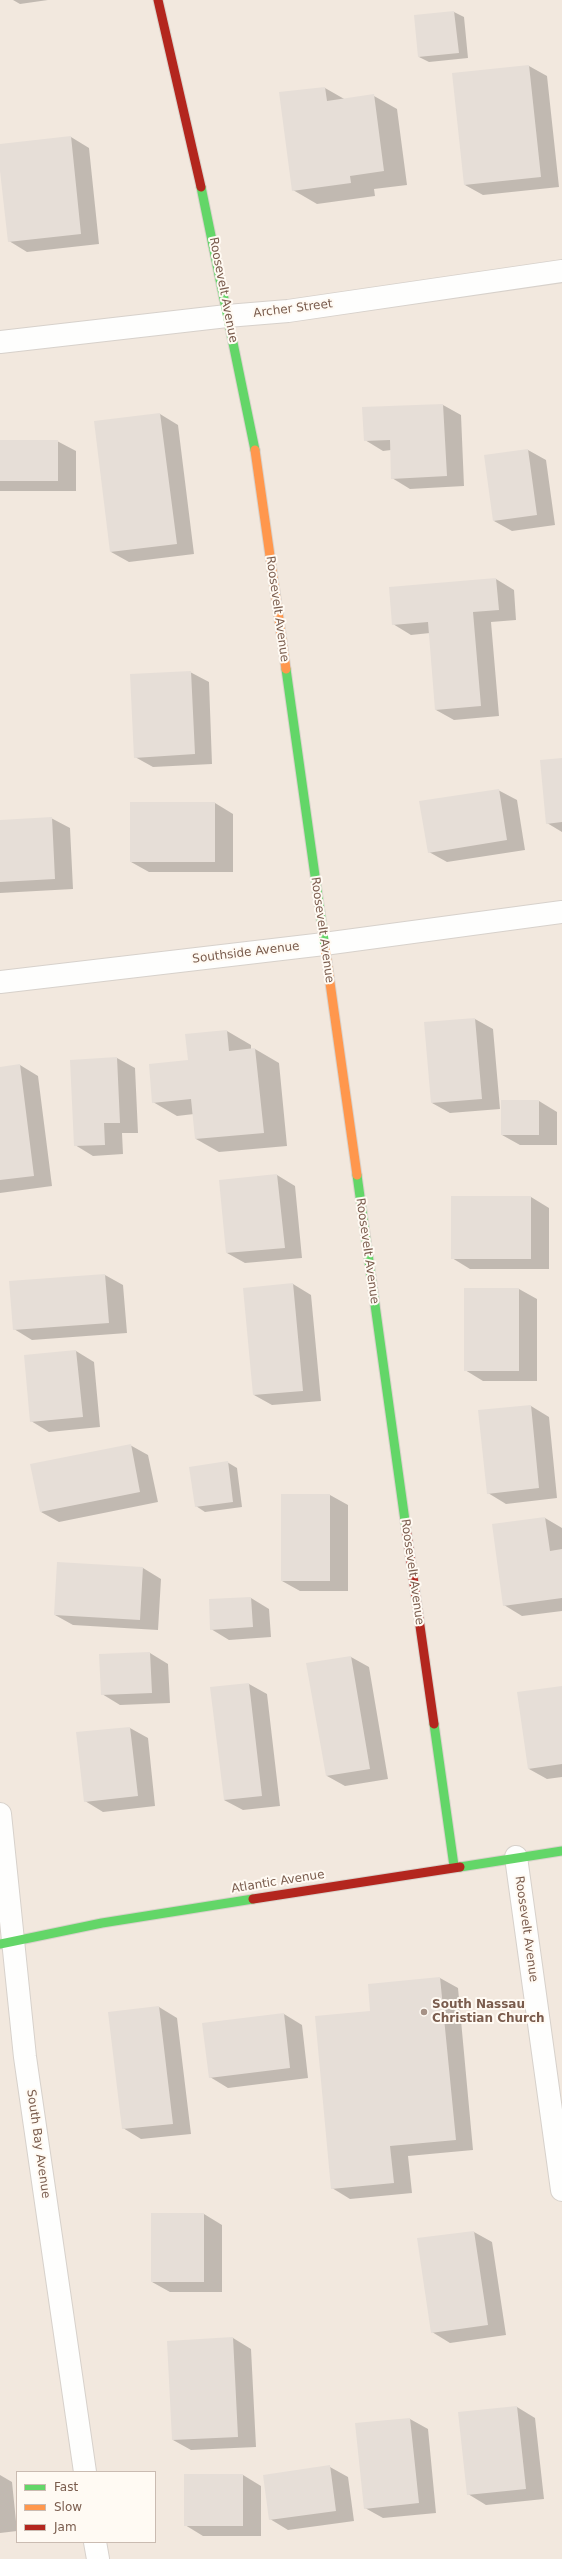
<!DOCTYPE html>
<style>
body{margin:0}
#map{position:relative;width:562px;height:2559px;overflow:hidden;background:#f9f5f0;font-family:"DejaVu Sans",sans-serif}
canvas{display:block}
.legend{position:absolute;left:16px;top:2471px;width:140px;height:72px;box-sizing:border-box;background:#fffaf3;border:1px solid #cabbb1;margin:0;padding:5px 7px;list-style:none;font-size:12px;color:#7a5c4d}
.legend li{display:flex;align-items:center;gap:8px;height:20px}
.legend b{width:20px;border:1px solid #cabbb1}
</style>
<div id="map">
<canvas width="562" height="2559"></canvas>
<ul class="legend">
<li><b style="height:5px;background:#63d668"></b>Fast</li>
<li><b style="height:5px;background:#ff974d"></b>Slow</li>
<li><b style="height:5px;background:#b3261e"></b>Jam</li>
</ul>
</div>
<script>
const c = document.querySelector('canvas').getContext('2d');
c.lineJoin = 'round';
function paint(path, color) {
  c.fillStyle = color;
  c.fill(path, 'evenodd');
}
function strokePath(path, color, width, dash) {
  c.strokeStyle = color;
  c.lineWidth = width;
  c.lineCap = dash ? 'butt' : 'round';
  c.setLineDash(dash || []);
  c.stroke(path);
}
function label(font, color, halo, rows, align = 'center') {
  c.font = font + ' "DejaVu Sans",sans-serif';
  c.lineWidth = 4;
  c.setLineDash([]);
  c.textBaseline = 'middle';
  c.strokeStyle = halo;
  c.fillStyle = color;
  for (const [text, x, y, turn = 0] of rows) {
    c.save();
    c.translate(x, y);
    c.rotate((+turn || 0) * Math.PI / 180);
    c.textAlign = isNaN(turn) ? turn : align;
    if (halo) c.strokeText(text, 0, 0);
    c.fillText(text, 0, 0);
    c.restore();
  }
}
paint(new Path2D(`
 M0 0H562V2559H0ZM17 2472H155V2542H17Z`), '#f2e8de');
paint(new Path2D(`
 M13 0H48L20 4Z
 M454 12 464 17 468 58 429 62 419 57Z
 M529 66 547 76 559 187 483 195 465 185Z
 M325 88 346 100 374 96 397 109 407 185 374 189 375 196 317 204 293 190Z
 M71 137 89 148 99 244 27 252 9 241 0 145Z
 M443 405 461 415 464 486 410 489 392 478 391 450 383 451 365 440Z
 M160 414 178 425 194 554 129 562 111 552 95 422Z
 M0 441H57L76 451V491H0Z
 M528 450 546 460 555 525 512 531 494 521Z
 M496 579 514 590 516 620 491 622 499 716 454 720 436 710 430 633 411 635 393 624Z
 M190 672 209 682 212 764 153 767 135 757Z
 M562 759V832L547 823Z
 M498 790 517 800 525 850 447 862 429 852Z
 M215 803 233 814V872H149L131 862Z
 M51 818 70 828 73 889 0 893V821Z
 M475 1019 493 1029 500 1109 450 1113 432 1103Z
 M227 1031 251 1045V1050L255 1049 279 1063 287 1146 219 1152 196 1139 194 1114 177 1116 153 1102 189 1061Z
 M117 1058 135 1068 138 1133H122L123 1154 93 1156 75 1145Z
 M20 1065 38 1076 52 1186 0 1193V1068Z
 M539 1101 557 1112V1145H520L502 1135Z
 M277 1175 295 1186 302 1258 245 1263 227 1253Z
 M531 1197 549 1208V1269H470L452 1258Z
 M105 1275 123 1285 127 1333 32 1340 14 1329Z
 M293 1284 311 1295 321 1401 272 1405 254 1395Z
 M519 1289 537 1299V1381H483L465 1370Z
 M76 1351 94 1362 100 1427 49 1432 31 1421 25 1356Z
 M531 1406 549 1417 557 1498 506 1504 488 1493Z
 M130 1445 148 1455 158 1502 59 1522 41 1512Z
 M227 1462 237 1468 242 1507 205 1512 196 1506Z
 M330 1495 348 1505V1591H300L282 1581Z
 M545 1518 562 1528V1611L522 1616 504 1605Z
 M143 1568 161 1579 158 1630 73 1625 55 1615Z
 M251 1598 269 1609 271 1637 229 1640 211 1629 210 1600Z
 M150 1653 168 1664 170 1703 120 1705 102 1694Z
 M351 1657 369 1667 388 1779 345 1786 327 1776 308 1664Z
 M249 1684 267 1694 280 1806 243 1810 224 1800Z
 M562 1687V1777L547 1779 529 1769Z
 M130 1728 148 1738 155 1806 103 1812 85 1801Z
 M440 1978 458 1988 473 2150 408 2156 412 2193 350 2199 332 2188 371 2012Z
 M159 2007 177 2018 191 2134 141 2139 123 2128 109 2013Z
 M284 2014 302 2025 308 2078 228 2088 210 2077Z
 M204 2214 222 2225V2292H170L152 2282Z
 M474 2232 492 2242 506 2335 450 2343 432 2332 418 2239Z
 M233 2338 251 2349 256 2447 191 2450 173 2440Z
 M517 2407 535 2418 544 2499 486 2505 468 2494Z
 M410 2419 428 2429 436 2513 383 2518 365 2508Z
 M330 2467 348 2477 354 2521 288 2530 270 2519Z
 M0 2475 12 2482 17 2531 0 2533Z
 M185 2475H243L261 2486V2536H203L185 2525Z`), '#0003');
paint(new Path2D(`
 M454 11 459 53 418 57 414 15Z
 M529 65 541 177 464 185 452 73Z
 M325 87 327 101 374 94 384 171 350 176 351 183 292 191 279 92Z
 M71 136 81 234 8 242 0 171V144Z
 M443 404 447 476 391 479 390 440 364 441 362 407Z
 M160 413 177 544 110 552 94 421Z
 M0 440H58V481H0Z
 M528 449 537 515 493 521 484 455Z
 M496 578 499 610 473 612 481 706 435 710 428 622 392 625 389 587Z
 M191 671 195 754 134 758 130 674Z
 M562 758V822L546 824 540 760Z
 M499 789 507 840 428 853 419 801Z
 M130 802H215V862H130Z
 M52 817 55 879 0 882V820Z
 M475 1018 482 1099 431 1103 424 1022Z
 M227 1030 229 1051 255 1048 264 1133 195 1139 191 1099 152 1103 149 1064 188 1060 185 1034Z
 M117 1057 120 1123H104L105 1145 74 1146 70 1060Z
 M20 1064 34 1176 0 1180V1067Z
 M501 1100H539V1135H501Z
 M277 1174 285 1248 226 1253 219 1180Z
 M451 1196H531V1259H451Z
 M105 1274 109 1323 13 1330 9 1281Z
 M293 1283 303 1391 253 1395 243 1288Z
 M464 1288H519V1371H464Z
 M76 1350 83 1417 30 1422 24 1355Z
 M531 1405 539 1488 487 1494 478 1410Z
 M131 1444 140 1492 40 1512 30 1464Z
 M228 1461 233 1502 195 1507 189 1467Z
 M281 1494H330V1581H281Z
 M545 1517 550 1551 562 1549V1598L503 1606 492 1524Z
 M57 1562 143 1567 140 1620 54 1615Z
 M251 1597 253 1627 210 1630 209 1599Z
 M150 1652 152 1693 101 1695 99 1654Z
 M351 1656 370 1769 326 1776 306 1663Z
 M249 1683 262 1796 224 1800 210 1687Z
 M562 1686V1764L528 1769 517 1692Z
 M130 1727 138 1796 84 1802 76 1732Z
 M440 1977 456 2140 390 2146 394 2183 331 2189 315 2016 370 2011 368 1984Z
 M159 2006 173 2124 122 2129 108 2012Z
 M284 2013 290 2068 209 2078 202 2023Z
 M151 2213H204V2282H151Z
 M474 2231 488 2325 431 2333 417 2238Z
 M233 2337 238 2437 172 2440 167 2341Z
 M517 2406 526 2489 467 2495 458 2412Z
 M410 2418 419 2503 364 2509 355 2423Z
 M330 2465 336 2511 269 2520 263 2475Z
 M184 2474H243V2526H184Z`), '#e6ded7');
const street = new Path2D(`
 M0 342 227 316 288 311 562 271
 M0 982 324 944 562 912
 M0 1814 25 2057 85 2472
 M516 1857 562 2190
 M95 2542 98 2559`);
const fast = new Path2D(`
 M201 187 255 450
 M286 669 325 947
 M357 1175 406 1528
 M434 1724 454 1866
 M460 1867 562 1851
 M0 1944 102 1923 253 1899`);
const slow = new Path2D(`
 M255 450 286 669
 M325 947 357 1175`);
const jam = new Path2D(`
 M158 0 201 187
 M406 1528 434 1724
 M253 1899 460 1867`);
strokePath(street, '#d7d1cb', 24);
strokePath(fast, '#d9d2cb', 11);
strokePath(slow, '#d9d2cb', 11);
strokePath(jam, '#d9d2cb', 11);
strokePath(street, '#fefefd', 22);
strokePath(fast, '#63d668', 9);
strokePath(slow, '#ff974d', 9);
strokePath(jam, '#b3261e', 9);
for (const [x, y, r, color] of [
 [424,2012,4,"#a69286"]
]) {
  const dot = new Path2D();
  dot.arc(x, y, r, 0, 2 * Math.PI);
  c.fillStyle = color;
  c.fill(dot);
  strokePath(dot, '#fffaf3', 1.5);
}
label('12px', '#7a5c4d', '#fffaf3', [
 ["Roosevelt Avenue",223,290,79],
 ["Archer Street",293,309,-7],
 ["Roosevelt Avenue",277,609,82],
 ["Roosevelt Avenue",322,930,82],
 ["Southside Avenue",246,953,-7],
 ["Roosevelt Avenue",367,1251,82],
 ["Roosevelt Avenue",412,1572,82],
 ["Atlantic Avenue",278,1882,-9],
 ["Roosevelt Avenue",526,1929,82],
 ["South Bay Avenue",38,2144,82]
]);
label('bold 12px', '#7a5c4d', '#fffaf3', [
 ["South Nassau",432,2005],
 ["Christian Church",432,2019]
], 'left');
</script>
